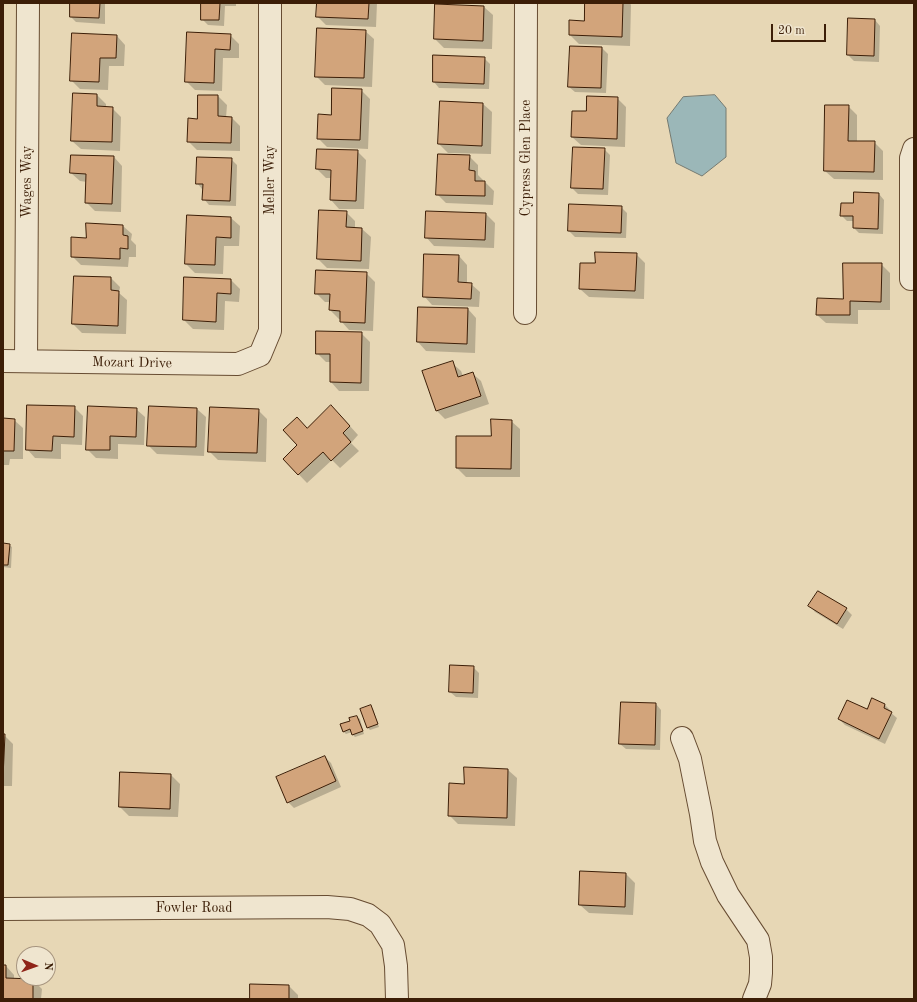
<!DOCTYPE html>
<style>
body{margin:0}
#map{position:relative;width:917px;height:1002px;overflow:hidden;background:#e7d7b5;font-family:"Old Standard TT",serif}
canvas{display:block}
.frame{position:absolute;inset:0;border:4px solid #3c1e07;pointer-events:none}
.north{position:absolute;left:16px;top:946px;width:40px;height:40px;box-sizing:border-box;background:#efe5cf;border:1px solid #a7957f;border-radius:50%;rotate:92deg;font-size:11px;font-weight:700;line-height:16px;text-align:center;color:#3c1e07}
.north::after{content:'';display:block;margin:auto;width:14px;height:18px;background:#8f2418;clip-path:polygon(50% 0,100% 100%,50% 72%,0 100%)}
.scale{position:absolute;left:771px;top:24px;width:55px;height:18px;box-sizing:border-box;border:2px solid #3c1e07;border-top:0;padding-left:5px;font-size:12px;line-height:14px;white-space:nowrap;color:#3c1e07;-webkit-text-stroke:3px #efe5cf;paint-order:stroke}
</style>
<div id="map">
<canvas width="917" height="1002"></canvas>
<div class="frame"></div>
<div class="north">N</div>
<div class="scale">20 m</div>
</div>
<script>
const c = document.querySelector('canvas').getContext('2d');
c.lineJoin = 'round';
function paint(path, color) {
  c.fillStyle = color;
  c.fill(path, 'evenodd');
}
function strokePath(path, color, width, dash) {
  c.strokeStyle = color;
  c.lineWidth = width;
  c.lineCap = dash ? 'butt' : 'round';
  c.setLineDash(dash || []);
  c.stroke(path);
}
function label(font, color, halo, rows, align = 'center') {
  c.font = font + ' "Old Standard TT",serif';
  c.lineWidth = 4;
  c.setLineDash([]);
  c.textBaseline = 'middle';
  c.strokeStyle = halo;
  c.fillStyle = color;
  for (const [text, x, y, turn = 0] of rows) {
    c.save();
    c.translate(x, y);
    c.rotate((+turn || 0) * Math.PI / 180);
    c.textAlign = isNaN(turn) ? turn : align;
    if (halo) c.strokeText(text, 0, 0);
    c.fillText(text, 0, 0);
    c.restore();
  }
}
const water = new Path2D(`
 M715 95 726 108V157L702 176 676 163 667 118 683 97Z`);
paint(water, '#9bb7b8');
strokePath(water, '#757a71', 1);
paint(new Path2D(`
 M71 3H105V24L76 22 71 17Z
 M202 3H236V6H225L224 26 208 25 202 19Z
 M318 3H377L376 27 326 25 317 16Z
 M586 3H630L631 5 630 46 579 44 570 35 585 22Z
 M484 7 493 15 492 49 444 48 435 39Z
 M849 19 875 20 880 26 879 62 854 61 848 55Z
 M365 31 374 39 372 87 325 85 316 76Z
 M187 33 230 35 239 44V58H223L222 91 195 90 186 81Z
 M117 36 125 45 124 66H109L108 90 80 89 71 80Z
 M602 48 608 54 606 93 575 92 569 87Z
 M484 58 490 64 489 89 439 88 434 82Z
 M361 90 370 99 368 149 327 147 318 138 332 116Z
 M97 95 106 104V108H112L121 117 120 151 81 149 72 141Z
 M199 96H218L227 105 226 118H232L240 126V151L197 150 188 141 198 120Z
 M617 98 626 107 625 147 581 145 572 137 587 113Z
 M441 103 483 104 492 112 491 154 448 153 439 144Z
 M848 106 857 115V142H874L883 151V180L834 179 825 171Z
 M604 149 610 155 608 195 578 194 572 188Z
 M357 151 366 160 364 209H339L331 200 332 178H326L317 169Z
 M469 156 478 165V175L483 180V182H485L494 191 493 205 446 203 437 194Z
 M114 157 122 166 121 212 95 211 86 202 87 182 80 181 71 173Z
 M231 159 237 165 236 206 209 205 204 199V189H202L197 183Z
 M879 194 884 200 883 234 859 233 854 228V221H847L841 215 854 204Z
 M621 207 627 213 626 238 575 237 569 231Z
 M320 211 346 212 355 221V228L362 229 371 237 369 269 327 268 318 259Z
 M486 214 495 223 494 248 434 246 426 237Z
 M231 218 240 226 239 246H224L223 274 195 273 186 264Z
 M123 226 132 234 131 240 136 245V257H129L128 267 81 265 72 256 87 239Z
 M636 254 645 263 644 299 589 297 580 289Z
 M459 256 467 265V283L471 284 480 292 479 307 432 305 424 296Z
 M881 264 890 273V310H858V324L826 323 817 315 844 300Z
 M366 273 375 282 373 331 349 330 341 321V319H339L330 310 331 302H325L316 293Z
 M75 277 111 278 120 287 119 293 127 300 126 334 82 333 73 324Z
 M185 278 231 280 240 289 239 302 225 301 224 330 193 329 184 320Z
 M419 308 468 309 476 318 475 353 426 351 418 342Z
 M361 333 370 342 369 391H339L331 382V362H326L317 353Z
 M452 363 461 371 463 376 472 373 481 381 489 404 445 419 436 410Z
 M74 407 83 416 82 445 61 444V459L35 458 27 449Z
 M136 409 145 417 144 445 118 444V459L96 458 87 449Z
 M197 409 206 417 204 456 157 454 148 445Z
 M258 410 267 419 266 462 218 460 209 451Z
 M340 415 358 435 351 443 359 451 340 468 332 460 307 483 284 459 298 445 307 429Z
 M3 419 14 420 23 428V459H10L9 465H3Z
 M511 421 520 429V477H466L457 468V437H492Z
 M3 544 9 545 12 547 11 568 3 567Z
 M810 606 846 609 852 615 843 629 815 612Z
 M473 667 479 673 478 698 456 697 450 692Z
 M873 699 885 705 891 711 890 712 897 718 885 744 845 725 839 719 867 710Z
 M656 704 661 710 660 750 626 749 620 744Z
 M371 707 373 709 379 727 370 730 368 728Z
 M357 717 360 719 364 734 355 737 353 735 352 732 346 734 343 731 351 721Z
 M3 735H4L13 744 12 786H3Z
 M325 757 331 763 341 787 294 808 288 802Z
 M465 768 508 770 517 778 515 826 458 824 449 815 465 785Z
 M171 775 180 784 178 817 129 816 120 807Z
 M626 874 635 883 633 915 589 913 580 905Z
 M3 966H6L14 975V979L33 980 42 989 41 999H3Z
 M289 986 298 995V999H251Z`), '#0003');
const building = new Path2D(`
 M70 3H100L99 18 70 17Z
 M201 3H220L219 20H201Z
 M317 3H369L368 19 316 17Z
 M585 3H623L622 37 569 35V20L584 21Z
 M435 4 484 6 483 41 434 39Z
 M848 18 875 19 874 56 847 55Z
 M317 28 366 30 364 78 315 77Z
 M187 32 231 34 230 50 215 49 214 83 185 82Z
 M72 33 117 35 116 58H100L99 82 70 81Z
 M570 46 602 47 601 88 568 87Z
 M433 55 485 57 484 84 433 82Z
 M332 88 362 89 360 140 317 139 318 114 331 115Z
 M73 93 97 94V106L113 107 112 142 71 141Z
 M198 95H218V116L232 117 231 143 187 142 188 118 197 119Z
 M587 96 618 97 617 139 571 137 572 111H586Z
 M440 101 483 103 482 146 438 144Z
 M825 105H849L848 141H875L874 172 824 171Z
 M573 147 605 148 603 189 571 188Z
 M317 149 358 150 356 201 330 200 331 170 316 169Z
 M438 154 470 155 469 170 475 171V181H485V196L436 195Z
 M71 155 114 156 112 204 85 203 86 174 70 173Z
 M197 157 232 158 230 201 202 200 203 184H196Z
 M854 192 879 193 878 229 853 228V216H840L841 203H853Z
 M569 204 622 206 621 233 568 231Z
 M319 210 347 211 346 227 362 228 361 261 317 259Z
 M426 211 486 213 485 240 425 238Z
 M187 215 231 217V238L216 237 215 265 185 264Z
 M86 223 123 225V235L128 236V249L120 248V259L71 257V237L86 238Z
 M595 252 637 253 635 291 579 289 580 263H595Z
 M424 254 459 255 458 282 472 283 471 299 423 297Z
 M843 263H882L881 302 850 301V315H816L817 298 843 299Z
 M316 270 367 272 365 323 340 322V311L329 310 330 294H315Z
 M74 276 111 277V290L119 291 118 326 72 324Z
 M184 277 231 279V294L217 293 216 322 183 320Z
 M418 307 468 308 467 344 417 342Z
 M316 331 362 332 361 383 330 382V354H316Z
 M453 361 458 377 473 372 481 396 436 411 422 371Z
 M27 405 75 406 74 437 53 436 52 451 26 450Z
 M331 405 350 426 343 433 351 442 331 461 323 452 298 475 283 459 297 445 283 430 297 417 307 428Z
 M88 406 137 408 136 437 110 436V450H86Z
 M149 406 197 408 196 447 147 446Z
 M210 407 259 409 257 453 208 452Z
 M3 418 15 419 14 451H3Z
 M491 419 512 420 511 469 456 468V436H491Z
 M3 543 10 544 8 565H3Z
 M818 591 847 608 837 624 808 606Z
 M450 665 474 666 473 693 449 692Z
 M872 698 885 704 884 708 892 712 879 739 838 719 847 700 867 709Z
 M621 702 656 703 655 745 619 744Z
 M371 705 378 724 367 728 360 709Z
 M357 716 363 731 352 735 350 729 343 732 340 724 350 721 349 718Z
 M3 734H5L3 778Z
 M325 756 336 781 287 803 276 777Z
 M464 767 508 769 507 818 448 816 449 783 464 784Z
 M120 772 171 774 170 809 119 807Z
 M580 871 626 873 625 907 579 905Z
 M3 965H6V978L33 979V999H3Z
 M250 984 289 985V999H250Z`);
paint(building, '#d2a47b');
strokePath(building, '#3c1e07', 1);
const minor = new Path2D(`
 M911 279V158L914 149
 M525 313 526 3
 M3 361 238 364 260 355 270 331V3
 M26 361 28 3
 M682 738 690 759 701 814 705 841 712 862 728 895 758 940 761 957V973L760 984 754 999
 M3 909 327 907 350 909 368 915 380 924 393 945 396 966 397 999`);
strokePath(minor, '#674c32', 24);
strokePath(minor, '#efe5cf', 22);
label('14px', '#3c1e07', '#efe5cf', [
 ["Cypress Glen Place",526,158,-90],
 ["Meller Way",270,180,-90],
 ["Wages Way",27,182,-90],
 ["Mozart Drive",132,363,1],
 ["Fowler Road",194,908]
]);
</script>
